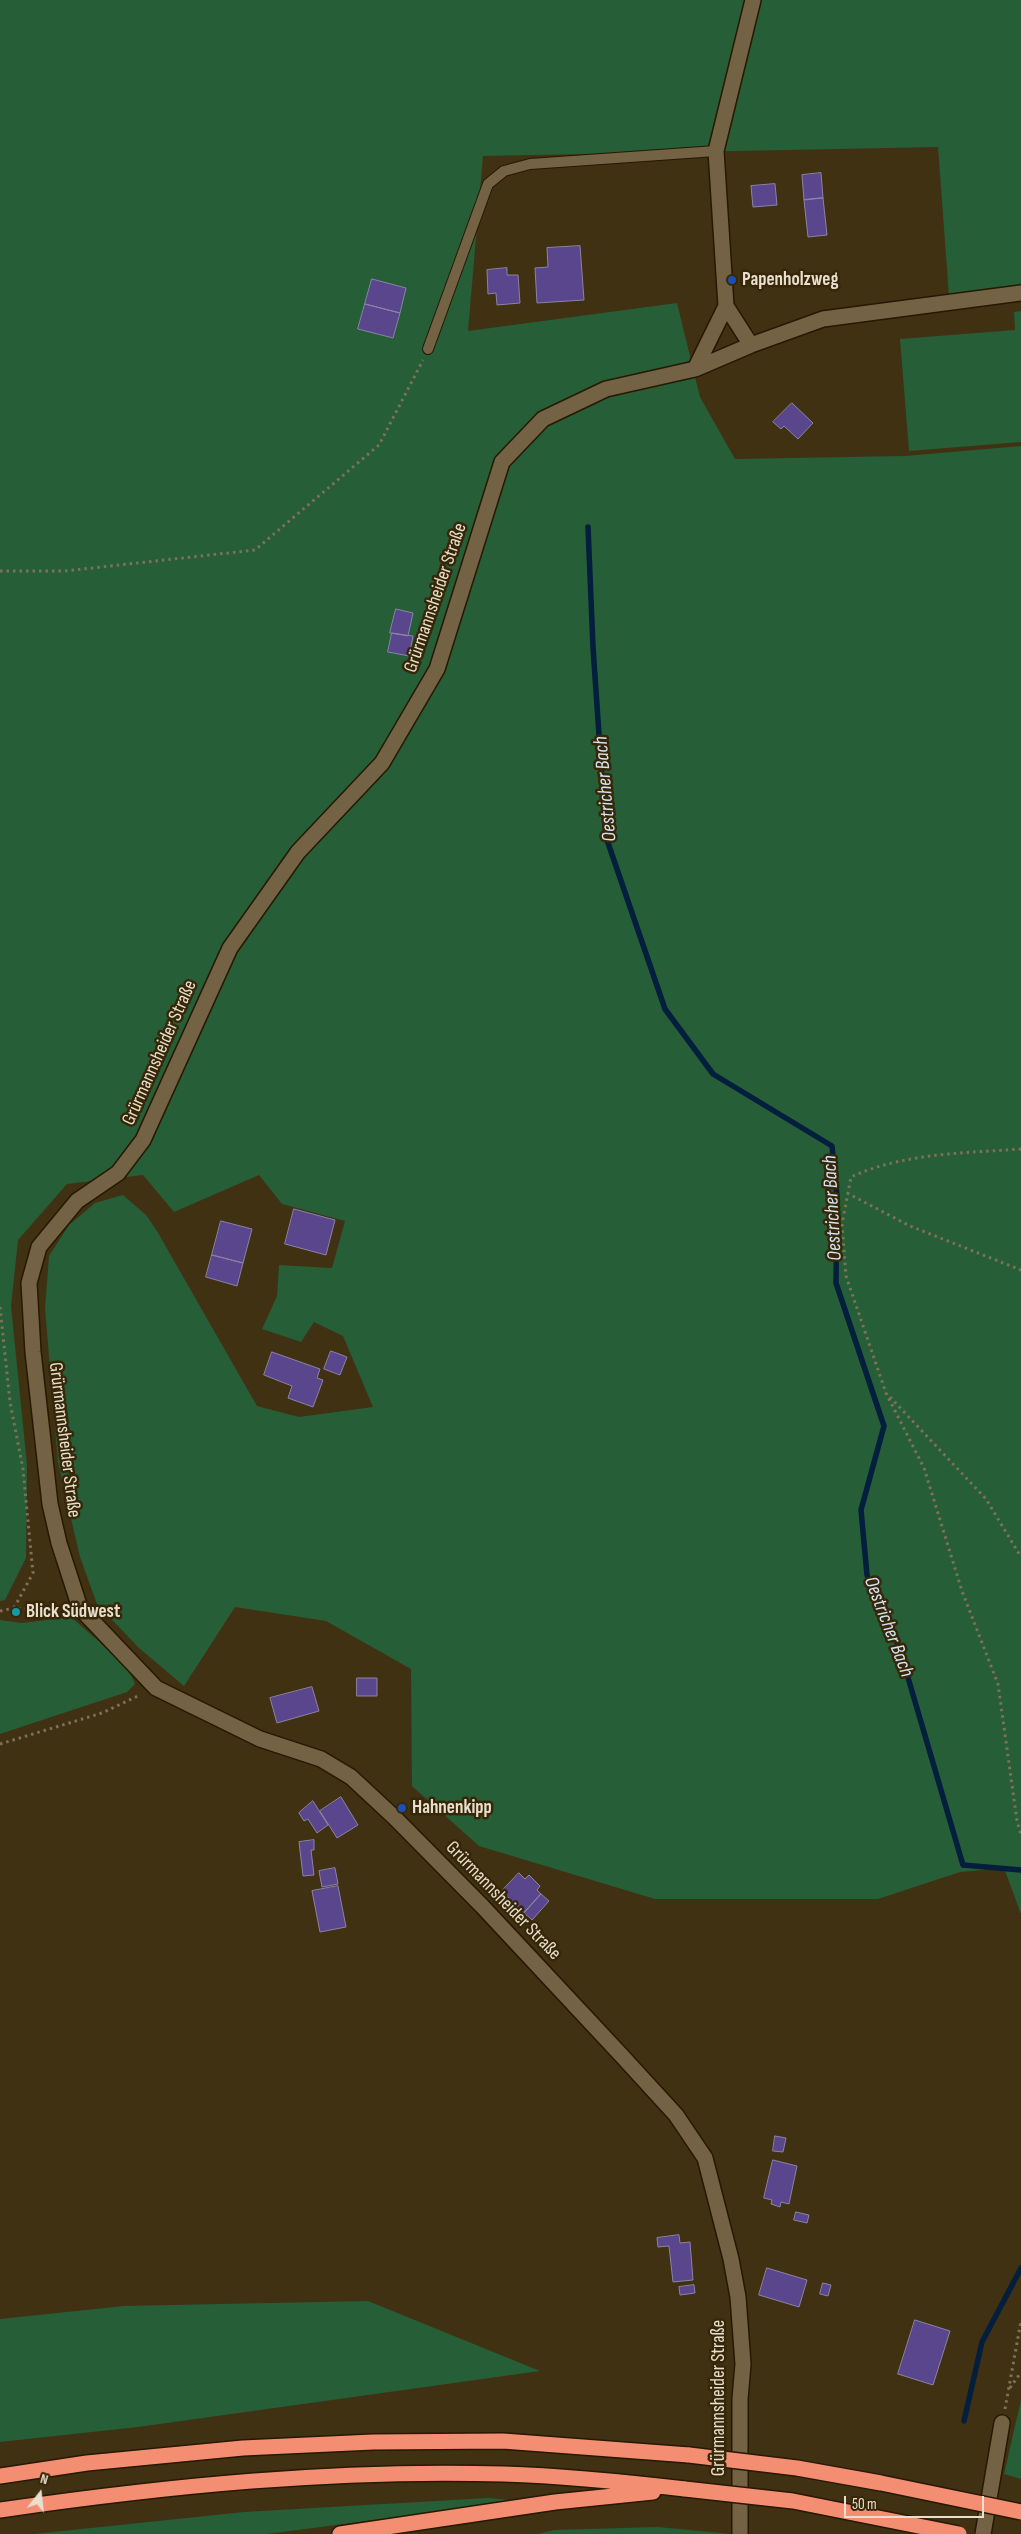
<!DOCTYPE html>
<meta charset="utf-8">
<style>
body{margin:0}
#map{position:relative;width:1021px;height:2534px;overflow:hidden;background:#413113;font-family:"Sofia Sans Condensed",sans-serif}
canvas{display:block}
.north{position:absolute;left:15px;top:2469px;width:50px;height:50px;-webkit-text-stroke:4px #362708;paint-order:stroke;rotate:16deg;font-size:14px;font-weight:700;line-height:20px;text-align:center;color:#e9dfce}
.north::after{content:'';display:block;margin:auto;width:18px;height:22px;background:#e9dfce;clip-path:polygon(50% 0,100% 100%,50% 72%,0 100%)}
.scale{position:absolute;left:844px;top:2496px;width:140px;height:22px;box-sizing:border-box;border:2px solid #e9dfce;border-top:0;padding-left:6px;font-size:15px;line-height:18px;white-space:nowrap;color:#e9dfce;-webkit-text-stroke:4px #362708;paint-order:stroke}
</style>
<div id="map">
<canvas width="1021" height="2534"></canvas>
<div class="north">N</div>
<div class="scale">50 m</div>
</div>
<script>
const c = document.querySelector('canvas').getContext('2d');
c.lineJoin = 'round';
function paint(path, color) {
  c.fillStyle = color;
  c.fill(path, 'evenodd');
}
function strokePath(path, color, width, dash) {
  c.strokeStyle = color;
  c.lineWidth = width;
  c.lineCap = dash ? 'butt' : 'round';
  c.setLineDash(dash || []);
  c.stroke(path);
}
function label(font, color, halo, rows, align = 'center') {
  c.font = font + ' "Sofia Sans Condensed",sans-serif';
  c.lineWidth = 5;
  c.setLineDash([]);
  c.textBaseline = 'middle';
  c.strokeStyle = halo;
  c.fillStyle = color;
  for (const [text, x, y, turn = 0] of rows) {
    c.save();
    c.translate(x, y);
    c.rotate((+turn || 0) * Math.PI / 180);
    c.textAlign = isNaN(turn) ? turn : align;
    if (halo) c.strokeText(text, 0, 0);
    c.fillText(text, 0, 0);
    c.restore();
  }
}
paint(new Path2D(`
 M0 0H1021V285L949 296 938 147 483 156 468 331 677 303 700 397 735 459 905 456 1021 446V1914L1004 1868 960 1872 878 1899H655L479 1846 412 1786 411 1669 326 1621 235 1607 184 1686 139 1648 97 1604 80 1557 58 1462 45 1308 49 1256 69 1225 95 1203 123 1195 146 1215 157 1231 257 1406 299 1417 373 1407 343 1336 314 1322 301 1342 262 1329 277 1296 279 1265 332 1268 345 1221 282 1204 259 1175 174 1212 143 1175 67 1184 18 1240 11 1306 27 1465 26 1558 5 1600 0 1601Z
 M1021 311V442L909 451 900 339 1015 330 1014 312Z
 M71 1617C88 1633 129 1663 135 1684L127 1692 0 1734V1620L22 1623Z
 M368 2301 540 2371 138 2427 0 2442V2319L124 2306Z
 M1021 2400V2479L1004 2474Z
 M488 2498 520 2501 267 2534H34L244 2512Z
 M658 2527 730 2534H538L554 2530Z`), '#265e37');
strokePath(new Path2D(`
 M588 527 593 647 606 837 665 1009 713 1074 832 1146 837 1196 836 1283 884 1426 861 1510 867 1575 899 1647 963 1865 1021 1870
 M964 2421 982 2342 1021 2268`), '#041e3d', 5.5);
const building = new Path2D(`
 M821 173 823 198 804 200 802 175Z
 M775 184 777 205 753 207 751 186Z
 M823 198 827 235 808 237 804 200Z
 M580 246 584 300 537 303 535 268 548 267 547 248Z
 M507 268V275H518L520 303 497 305 496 293 488 294 487 270Z
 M372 279 406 288 400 313 365 304Z
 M365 304 400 313 393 338 358 329Z
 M792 403 813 423 798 439 784 426 781 429 773 422Z
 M396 609 413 613 408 636 390 633Z
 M392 633 413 636 409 656 388 652Z
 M294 1209 335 1220 326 1255 285 1244Z
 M221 1221 252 1229 243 1263 212 1255Z
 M212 1255 243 1263 237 1286 206 1277Z
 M331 1351 347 1357 340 1375 324 1369Z
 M272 1352 320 1369 317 1378 323 1380 313 1407 288 1398 292 1386 264 1375Z
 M357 1678H377V1696H357Z
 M312 1687 319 1711 277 1723 270 1698Z
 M341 1797 358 1825 337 1838 320 1811Z
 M313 1801 328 1825 317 1833 308 1819 304 1821 299 1813Z
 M314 1840V1850H311L314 1875 303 1876 299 1842Z
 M335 1868 338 1884 322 1887 319 1871Z
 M519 1873 525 1879 529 1875 540 1886 537 1890 541 1894 524 1913 502 1891Z
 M338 1886 346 1927 320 1932 312 1891Z
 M541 1894 549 1901 532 1920 524 1913Z
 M775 2136 786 2138 783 2152 773 2151Z
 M773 2160 797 2166 789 2204 781 2202 780 2207 771 2204 772 2200 764 2198Z
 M796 2212 809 2215 807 2223 794 2220Z
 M679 2235 680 2243 690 2242 693 2280 673 2282 669 2246 658 2247 657 2238Z
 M767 2268 807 2280 799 2307 759 2295Z
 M823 2283 831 2285 828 2296 820 2294Z
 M694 2285 695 2293 680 2295 679 2287Z
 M915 2320 950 2331 933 2385 898 2374Z`);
paint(building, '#59468d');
strokePath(building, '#8a84a5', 1);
const lane = new Path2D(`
 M428 349 488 184 504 171 530 164 716 151`);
const street = new Path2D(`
 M726 306 751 345
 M695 369 726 306 716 151 753 0
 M740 2534V2399L743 2364 738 2297 731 2259 705 2158 676 2115 622 2056 482 1906 394 1817 351 1777 321 1759 260 1739 156 1688 80 1608 59 1543 50 1504 33 1352 29 1283 39 1247 77 1201 118 1173 143 1140 230 948 298 852 382 763 437 669 502 462 543 419 606 389 695 369 751 345 823 319 1021 293
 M983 2534 1002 2423`);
const highway = new Path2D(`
 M0 2476 87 2463 243 2448 373 2442 503 2441 689 2455
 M0 2510C167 2486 335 2469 504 2474 565 2476 625 2482 685 2489
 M340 2534 555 2502 653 2492`);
strokePath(lane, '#271800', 12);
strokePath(street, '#271800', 18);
strokePath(highway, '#271800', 18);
strokePath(new Path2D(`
 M0 571H65L255 550 379 445 423 360
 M1021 1149C965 1153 903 1153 851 1177L842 1224 846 1276 886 1393 924 1468 962 1591 998 1684 1017 1821 1021 1835
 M847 1193 910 1226 1021 1270
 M0 1307 10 1402 23 1469 33 1573 14 1608 50 1611 65 1609
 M890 1397 986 1499 1021 1557
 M0 1611 14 1608
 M0 1744 102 1713 140 1695
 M1010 2388 1021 2372
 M1005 2409 1021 2321`), '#7f7158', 3, [2.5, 4]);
strokePath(lane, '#746244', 10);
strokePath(street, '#746244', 15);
strokePath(highway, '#f48e73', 15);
const highwayBridge = new Path2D(`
 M689 2455 797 2468 881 2483 1021 2512
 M685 2489 793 2501 959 2534`);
strokePath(highwayBridge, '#271800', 18, []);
strokePath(highwayBridge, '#f48e73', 15);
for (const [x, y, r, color] of [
 [732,280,5,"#1a4fb4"],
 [16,1612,5,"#0f9aa8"],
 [402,1808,5,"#1a4fb4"]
]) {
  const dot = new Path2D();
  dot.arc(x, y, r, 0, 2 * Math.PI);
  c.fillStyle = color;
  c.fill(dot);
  strokePath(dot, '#362708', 2);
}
label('bold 19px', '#e9dfce', '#362708', [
 ["Papenholzweg",742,280],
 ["Blick Südwest",26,1612],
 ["Hahnenkipp",412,1808]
], 'left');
label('19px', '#e9dfce', '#362708', [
 ["Grürmannsheider Straße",436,598,-71],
 ["Grürmannsheider Straße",160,1053,-66],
 ["Grürmannsheider Straße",64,1440,83],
 ["Grürmannsheider Straße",503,1901,46],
 ["Grürmannsheider Straße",719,2398,-90]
]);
label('italic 20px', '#d5e3f5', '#362708', [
 ["Oestricher Bach",606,789,-95],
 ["Oestricher Bach",833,1208,-93],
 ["Oestricher Bach",888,1627,69]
]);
</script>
